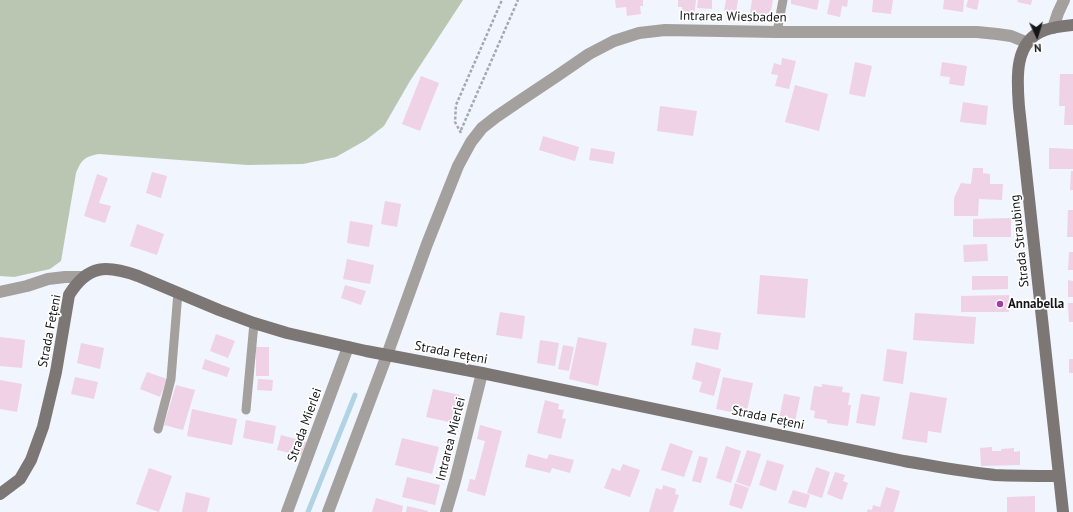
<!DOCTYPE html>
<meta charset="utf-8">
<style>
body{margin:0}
#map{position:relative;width:1073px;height:512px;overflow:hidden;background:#f1f5fd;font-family:"PT Sans",sans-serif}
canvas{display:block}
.north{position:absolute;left:1017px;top:16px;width:40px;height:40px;-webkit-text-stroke:3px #fff;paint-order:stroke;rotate:176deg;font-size:11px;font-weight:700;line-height:16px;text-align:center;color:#141517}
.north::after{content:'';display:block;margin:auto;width:14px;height:18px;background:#141517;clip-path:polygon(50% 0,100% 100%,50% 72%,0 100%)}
</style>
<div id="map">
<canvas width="1073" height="512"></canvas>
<div class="north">N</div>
</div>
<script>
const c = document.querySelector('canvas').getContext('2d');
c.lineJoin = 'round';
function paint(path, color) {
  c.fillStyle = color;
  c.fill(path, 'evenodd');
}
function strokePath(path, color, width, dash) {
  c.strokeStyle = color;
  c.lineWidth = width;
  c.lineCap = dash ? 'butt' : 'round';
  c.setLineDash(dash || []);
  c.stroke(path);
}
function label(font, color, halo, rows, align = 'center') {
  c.font = font + ' "PT Sans",sans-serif';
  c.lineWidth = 3.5;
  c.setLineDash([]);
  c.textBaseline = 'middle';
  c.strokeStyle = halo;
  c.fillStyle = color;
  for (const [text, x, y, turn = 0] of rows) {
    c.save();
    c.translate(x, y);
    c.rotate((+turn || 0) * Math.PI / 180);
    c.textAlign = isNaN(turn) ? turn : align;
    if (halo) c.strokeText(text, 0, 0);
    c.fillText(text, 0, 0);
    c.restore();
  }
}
paint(new Path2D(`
 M0 0H463L410 81 384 126 366 140 336 157 303 164 247 165 99 154C84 157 82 159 76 173L61 261 50 269 14 277 0 276Z`), '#bac6b2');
strokePath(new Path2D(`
 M308 512 355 395`), '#b2d3e4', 5);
paint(new Path2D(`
 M615 0H643V6H640L641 14 627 16 626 7 616 8Z
 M678 0H696L694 18 682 17V7H678Z
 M698 0H712V9L697 8Z
 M726 0H738L736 13 724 11Z
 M752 0H773L770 16 750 13Z
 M791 0H819L817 10 791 4Z
 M830 0H848L847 7 842 6 840 17 827 14Z
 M873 0H893L891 14 872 12Z
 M944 0H964L963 12 943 9Z
 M968 0H979L977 10 966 7Z
 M1018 0H1032L1031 5 1017 2Z
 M782 58 796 61 789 89 775 86 778 75 771 74 774 63 781 65Z
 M855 62 872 66 865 97 849 94Z
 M942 62 967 66 964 86 949 84 950 77 940 76Z
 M1060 74H1073V125H1064L1065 106H1059Z
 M421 76 439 83 420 131 402 124Z
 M795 85 828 94 819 131 785 122Z
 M963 102 988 106 986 125 960 122Z
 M660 106 697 111 693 136 657 131Z
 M543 136 579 147 575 161 539 150Z
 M591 148 615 152 613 164 589 160Z
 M1049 148 1073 149V169H1049Z
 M973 168H983V173L990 174V184H1003L1002 200 979 199 978 216H954V198L961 183 971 184Z
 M1071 171H1073V190H1070Z
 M152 172 167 176 161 198 146 193Z
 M97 174 108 178 99 203 111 206 105 223 84 216Z
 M385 201 401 204 397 227 381 224Z
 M1068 210H1073V237H1067Z
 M1011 218V237H973V219Z
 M350 221 373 225 369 247 347 243Z
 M137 224 164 234 157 255 130 246Z
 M987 244 988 261 964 262 963 245Z
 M1069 252H1073V270H1068Z
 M347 259 374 265 370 284 343 279Z
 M760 275 808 279 805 318 757 314Z
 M972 276H1008V289L972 290Z
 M1068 280 1073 281V297H1068Z
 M345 285 366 291 361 305 341 298Z
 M1009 295V312H961V296Z
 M1068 303H1073V322H1069Z
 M500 312 525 316 522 339 496 335Z
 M915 313 976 317 974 344 913 340Z
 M694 328 721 333 718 350 691 345Z
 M216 334 235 341 228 358 210 351Z
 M0 337 25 340 22 368 0 366Z
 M578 337 607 343 598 386 569 379Z
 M540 340 559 343 555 366 537 363Z
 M81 343 104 348 100 369 77 363Z
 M563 345 574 347 569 371 558 369Z
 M256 347H269V376H256Z
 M887 349 907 352 903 384 883 381Z
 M205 359 230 368 227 377 202 369Z
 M1069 359H1073V373H1069Z
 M696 362 721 369 714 396 699 392 702 382 692 379Z
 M147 372 167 379 160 397 140 389Z
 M75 377 98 382 94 399 71 394Z
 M723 377 753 383 746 415 716 409Z
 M258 379 273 380 272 391 257 390Z
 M0 380 22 384 17 412 0 409Z
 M822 384 843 387 842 392 850 393 848 405H851L848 426 827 423V420L814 418 815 411 810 410 814 386 822 387Z
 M176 385 195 390 183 430 164 425Z
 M433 389 460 395 454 423 426 417Z
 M910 392 947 398 941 433 928 431 927 443 902 439Z
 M784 394 800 397 795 422 779 419Z
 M861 394 880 397 875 426 856 423Z
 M545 400 559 404 558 409 564 410 562 418 566 419 561 439 537 433Z
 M192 409 237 419 232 445 187 436Z
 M246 420 276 426 273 444 243 438Z
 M480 425 502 431 485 496 467 491 470 479 475 480 485 441 477 439Z
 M281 435 307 442 304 456 277 450Z
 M402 438 439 447 432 474 395 465Z
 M670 443 693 451 684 477 661 470Z
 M726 446 741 451 731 483 716 478Z
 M992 447V451H1001V449L1014 448V452L1020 451V465L981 466 980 448Z
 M747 450 761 454 750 487 736 482Z
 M528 454 547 459 549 454 574 460 570 473 552 468 550 473 525 467Z
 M699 456 708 458 701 483 692 481Z
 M767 460 784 465 776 491 759 485Z
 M623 464 640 470 630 497 604 488 612 468 620 471Z
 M816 467 830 472 822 498 807 493Z
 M149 468 172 476 159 512 136 504Z
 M835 472 845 475 843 481 848 483 842 500 827 494Z
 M407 477 440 485 435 505 402 497Z
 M735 483 749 488 742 509 729 505Z
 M663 485 676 489 675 494 679 495 673 512H649L656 488 662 490Z
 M886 487 900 491 894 512H867L868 509 872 510 873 505 880 507Z
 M793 490 810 495 806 508 788 503Z
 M186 492 210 498 207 512H182Z
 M1035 496V512H1007V497Z
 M376 498 403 506 402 512H372Z
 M407 506 428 511V512H406Z`), '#efd2e5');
strokePath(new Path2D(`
 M461 130 518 0
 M461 133 455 122 456 105 502 0`), '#a5a8ae', 2.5, [3, 2]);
strokePath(new Path2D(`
 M777 32 783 0
 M246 410 254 323
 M158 429 171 379 178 292`), '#a3a09e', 9);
strokePath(new Path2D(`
 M1053 28 1058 13 1064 0
 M0 292 27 286 48 279 65 277H83
 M287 512 348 347
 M328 512 387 355 427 244 458 166 471 142 482 128 496 117 521 100 557 76 589 54 614 41 639 33 665 30 777 32H977L997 34 1011 36 1028 43
 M446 512 455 481 482 373`), '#a3a09e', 12);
strokePath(new Path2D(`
 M0 494 20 479 31 460 43 427 56 372 69 295C88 264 107 265 138 276L219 310 254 323 287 333 366 351 482 373 904 461C934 466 964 472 995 475 1016 476 1038 476 1059 476
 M1063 512 1019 107C1017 81 1013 41 1045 30 1054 27 1064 26 1073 25`), '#7c7775', 12);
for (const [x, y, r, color] of [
 [1000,304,4,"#a43da0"]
]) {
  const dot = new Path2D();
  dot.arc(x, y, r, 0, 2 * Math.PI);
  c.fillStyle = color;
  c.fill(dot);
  strokePath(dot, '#fff', 1.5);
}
label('13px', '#141517', '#fff', [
 ["Intrarea Wiesbaden",733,17,1],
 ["Strada Straubing",1020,241,-96],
 ["Strada Fețeni",50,331,-79],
 ["Strada Fețeni",451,353,11],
 ["Strada Fețeni",768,418,12],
 ["Strada Mierlei",305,425,-70],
 ["Intrarea Mierlei",451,439,-76]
]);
label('bold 13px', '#141517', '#fff', [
 ["Annabella",1008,304]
], 'left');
</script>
